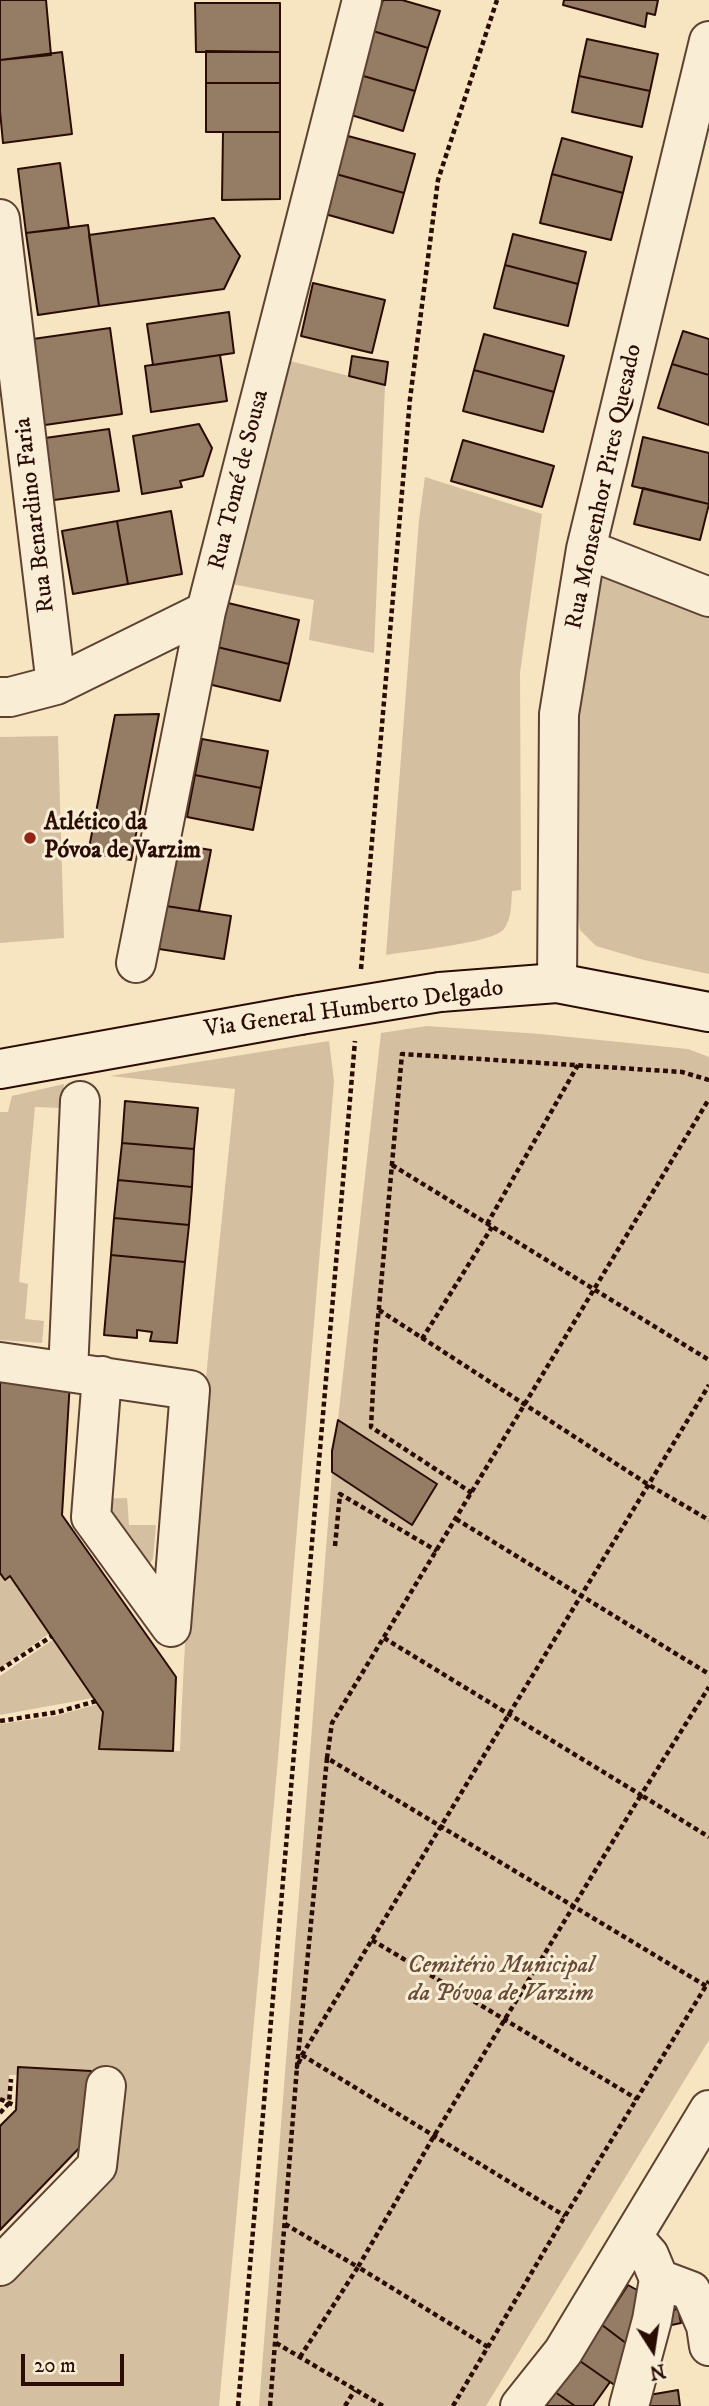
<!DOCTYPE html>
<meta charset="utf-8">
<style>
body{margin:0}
#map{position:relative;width:709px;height:2406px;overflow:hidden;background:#f7e4c0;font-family:"IM FELL DW Pica",serif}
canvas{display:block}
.north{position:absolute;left:618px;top:2315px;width:70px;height:70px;-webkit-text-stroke:5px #faedd6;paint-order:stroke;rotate:168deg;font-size:19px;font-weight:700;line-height:28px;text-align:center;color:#2a0c02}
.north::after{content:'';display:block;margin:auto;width:24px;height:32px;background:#2a0c02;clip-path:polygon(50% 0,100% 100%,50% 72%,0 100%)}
.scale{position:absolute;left:21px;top:2354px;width:103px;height:32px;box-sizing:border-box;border:4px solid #2a0c02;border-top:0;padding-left:9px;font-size:21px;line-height:24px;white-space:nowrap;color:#2a0c02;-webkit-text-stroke:5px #faedd6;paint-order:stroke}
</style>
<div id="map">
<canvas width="709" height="2406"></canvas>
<div class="north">N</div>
<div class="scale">20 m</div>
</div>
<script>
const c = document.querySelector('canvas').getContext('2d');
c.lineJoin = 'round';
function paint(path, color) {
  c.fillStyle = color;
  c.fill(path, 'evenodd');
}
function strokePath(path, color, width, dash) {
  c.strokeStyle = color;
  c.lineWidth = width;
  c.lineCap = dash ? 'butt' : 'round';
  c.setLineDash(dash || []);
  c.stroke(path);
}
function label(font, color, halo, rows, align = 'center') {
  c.font = font + ' "IM FELL DW Pica",serif';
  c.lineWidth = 6;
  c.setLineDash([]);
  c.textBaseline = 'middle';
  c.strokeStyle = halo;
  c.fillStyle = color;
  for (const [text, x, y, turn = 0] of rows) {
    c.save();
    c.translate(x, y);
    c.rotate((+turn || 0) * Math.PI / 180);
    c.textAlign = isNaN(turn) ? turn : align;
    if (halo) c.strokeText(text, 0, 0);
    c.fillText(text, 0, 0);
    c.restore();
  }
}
paint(new Path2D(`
 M282 359 385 385 374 653 309 640 314 600 232 584Z
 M425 477 542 514 520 673 521 890 512 891C511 904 512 918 504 929 494 943 408 951 386 955L419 520Z
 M606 572 709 615V974L644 960 596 946 580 930 577 908V683L593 575Z
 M58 736 64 938 0 943V737Z
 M427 1026 540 1034 688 1049 709 1057V2040L486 2406H259L332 1472V1451L338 1419 381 1033Z
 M329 1041 334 1081 277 1770 219 2406H0V2281L112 2168 123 2075 19 2067 18 2075H9L8 2101 0 2098V1724L55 1716 98 1704 103 1712 99 1749 180 1751C188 1530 213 1309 235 1089L110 1076Z
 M64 1084 62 1108 35 1107 19 1282 28 1284 25 1319 44 1321 42 1343 0 1340V1112H8L12 1096Z
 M127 1498 129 1525H156L153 1559 149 1564 96 1499Z
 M0 1573 5 1580 10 1576 50 1633 0 1668Z
 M54 1639 93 1698 0 1715V1676Z`), '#d4bfa0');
const building = new Path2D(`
 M0 0H46L51 55 0 60Z
 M383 0H402L440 11 428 48 373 31Z
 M564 0H658L655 15 647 13 645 27 563 5Z
 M195 3H280V52H196Z
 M373 31 428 48 415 91 360 75Z
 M587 39 658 54 650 91 579 76Z
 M206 51 280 52V83H206Z
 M62 52 72 134 3 143 0 111V60Z
 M360 75 415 91 403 131 348 114Z
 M579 76 650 91 642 127 572 112Z
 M206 83H280V132H206Z
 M223 132H280V199L222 200Z
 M348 136 415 154 404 193 336 174Z
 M562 138 632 157 623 193 552 174Z
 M60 163 69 228 26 233 18 169Z
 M336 174 404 193 393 233 325 214Z
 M552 174 623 193 611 240 540 223Z
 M214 218 240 256 224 289 99 306 89 235Z
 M88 225 99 306 38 315 26 233Z
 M513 234 586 252 578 284 505 265Z
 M505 265 578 284 568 326 494 308Z
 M313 283 385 300 372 353 301 336Z
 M229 312 234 353 153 365 147 324Z
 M110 328 122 414 38 426 26 340Z
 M683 331 709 339V375L672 364Z
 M484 334 564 356 554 392 474 370Z
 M220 355 227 401 151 412 145 366Z
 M352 356 388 362 385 385 349 376Z
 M672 364 709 375V425L658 408Z
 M474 370 554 392 543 432 463 411Z
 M199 424 212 448 203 476 180 481 182 487 142 494 133 436Z
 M109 429 119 491 47 501 38 439Z
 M643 437 709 453V504L632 486Z
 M463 440 554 466 542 507 451 481Z
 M643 488 709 504 700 540 634 524Z
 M171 511 182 574 128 584 117 521Z
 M117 521 128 584 73 594 62 531Z
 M228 603 299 620 289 664 217 647Z
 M217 647 289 664 280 701 208 684Z
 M159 714 131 860 88 853 115 715Z
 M202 739 268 751 261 788 195 775Z
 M195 775 261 788 253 830 187 817Z
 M180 845 211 850 199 911 166 906Z
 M166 906 231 916 224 959 159 949Z
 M125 1101 198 1108 194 1149 122 1143Z
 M122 1143 194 1149 192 1187 118 1180Z
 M118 1180 192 1187 189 1225 114 1218Z
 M114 1218 189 1225 185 1262 111 1255Z
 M111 1255 185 1262 177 1343 150 1341 152 1332 137 1330V1338L104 1335Z
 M0 1375 70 1381 62 1515 176 1677 173 1751 99 1749 103 1712 10 1576 5 1580 0 1573Z
 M338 1420 437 1484 412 1525 332 1472V1451Z
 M18 2067 91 2071 87 2140 0 2230V2126L16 2110Z
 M628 2285 637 2290 643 2298 635 2350 602 2325Z
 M678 2308 681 2323 667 2326 672 2311Z
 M602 2325 635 2350 623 2391 577 2359Z
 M577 2359 610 2382 593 2406H575L555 2392Z
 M678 2390 680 2406H649V2395Z
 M555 2392 575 2406H546Z`);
paint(building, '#957c65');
strokePath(building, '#2a0c02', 2);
const minor = new Path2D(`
 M0 219 56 685
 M586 549 709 597
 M0 697H10L56 685 206 611
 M136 963 206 611 362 0
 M557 983 559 714 586 549 709 41
 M0 1362 190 1390 171 1627 91 1517 102 1376
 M68 1372 80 1101
 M0 2266 97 2166 106 2086
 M659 2279 691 2291 706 2326 709 2346
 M629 2406 652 2320 659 2279 649 2255 633 2237`);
const tertiary = new Path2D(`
 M520 2406 563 2352 709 2110`);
const secondary = new Path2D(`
 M440 992 557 983 709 1012
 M0 1069 300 1015`);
strokePath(minor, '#5d4232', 42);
strokePath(tertiary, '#5d4232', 42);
strokePath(secondary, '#2a0c02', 42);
strokePath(new Path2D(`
 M361 969 410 399 438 180 497 0
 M392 1165 709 1360
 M487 1224 578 1065
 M379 1310 649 1485 709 1520
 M422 1339 492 1227
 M472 1493 371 1427 375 1351 402 1054 682 1072 709 1080
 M456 1519 709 1674
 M335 1546 340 1494 437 1551
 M384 1638 641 1795 709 1687
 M0 1670 52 1636
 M0 1721 58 1712 96 1701
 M327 1758 297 2067 302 2055 709 1385
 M372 1940 637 2099
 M706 1986 327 1758 332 1723 709 1099
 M302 2055 565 2216
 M0 2099 16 2106
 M0 2113 9 2103 11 2079
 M285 2224 358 2267 300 2357
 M276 2343 383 2406
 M488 2347 358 2267 434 2136 641 1795 709 1837
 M238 2406 355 1041
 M270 2406 297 2067
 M345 2406 355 2390
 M453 2406 565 2216 709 1981`), '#2a0c02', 4.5, [5, 3.5]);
strokePath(minor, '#faedd6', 38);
strokePath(tertiary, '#faedd6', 38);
strokePath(secondary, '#faedd6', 38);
const secondaryBridge = new Path2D(`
 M300 1015 440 992`);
strokePath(secondaryBridge, '#2a0c02', 42, []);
strokePath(secondaryBridge, '#faedd6', 38);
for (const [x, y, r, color] of [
 [30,838,7,"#8f2418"]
]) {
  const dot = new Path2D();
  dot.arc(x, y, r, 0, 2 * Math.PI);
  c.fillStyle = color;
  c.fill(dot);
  strokePath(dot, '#faedd6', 2.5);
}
label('24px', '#2a0c02', '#faedd6', [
 ["Rua Tomé de Sousa",240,480,-76],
 ["Rua Monsenhor Pires Quesado",605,487,-78],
 ["Rua Benardino Faria",36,515,-97],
 ["Via General Humberto Delgado",354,1010,-8]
]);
label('bold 24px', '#2a0c02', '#faedd6', [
 ["Atlético da",44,824],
 ["Póvoa de Varzim",44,852]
], 'left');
label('italic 24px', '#664b39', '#faedd6', [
 ["Cemitério Municipal",501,1967],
 ["da Póvoa de Varzim",501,1995]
]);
</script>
